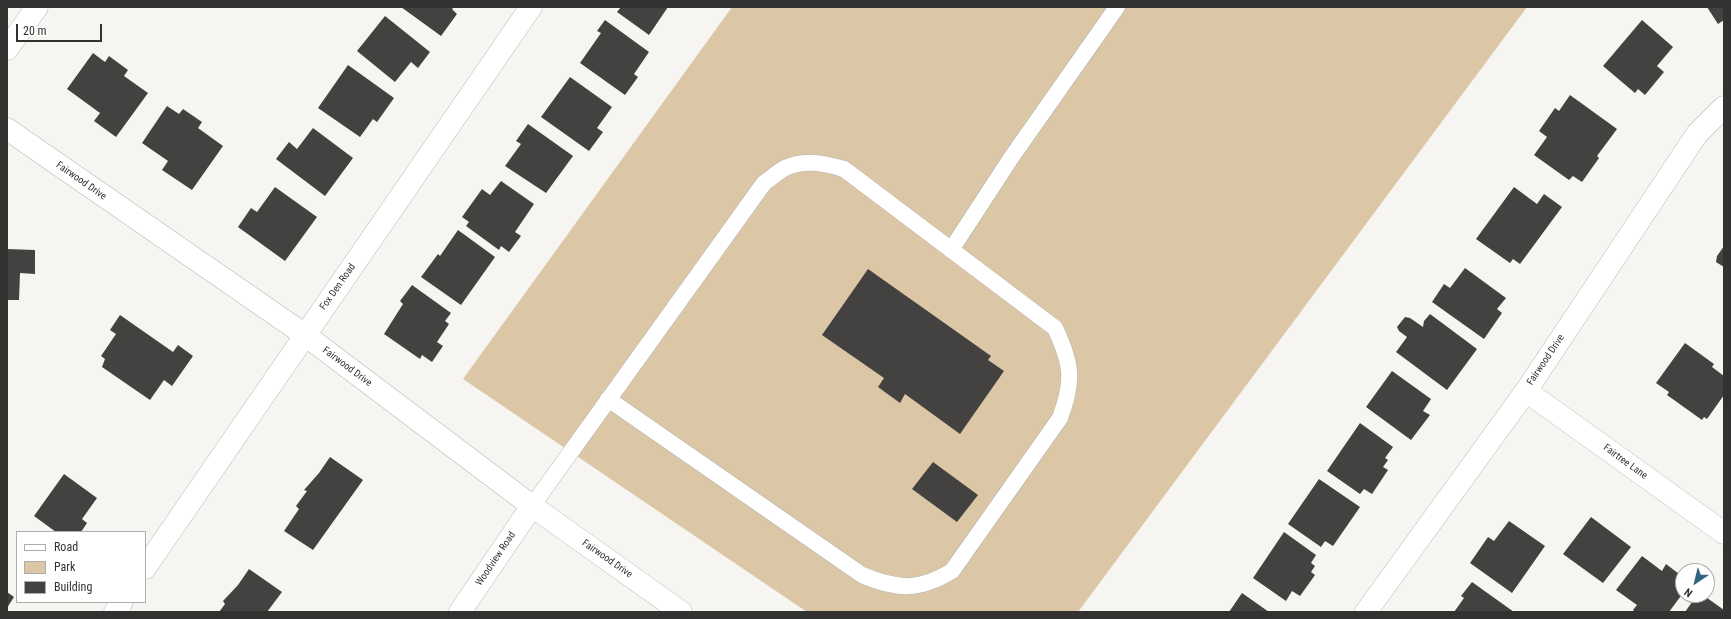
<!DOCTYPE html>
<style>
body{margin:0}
#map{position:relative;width:1731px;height:619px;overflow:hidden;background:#f7f5f2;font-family:"Roboto Condensed",sans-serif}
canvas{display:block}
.frame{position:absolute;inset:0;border:8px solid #333231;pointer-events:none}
.legend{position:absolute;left:16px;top:531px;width:130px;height:72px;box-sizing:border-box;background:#fff;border:1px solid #adadad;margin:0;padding:5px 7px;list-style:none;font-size:12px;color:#333231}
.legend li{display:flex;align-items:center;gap:8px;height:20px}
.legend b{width:20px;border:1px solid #adadad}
.north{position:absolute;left:1675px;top:563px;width:40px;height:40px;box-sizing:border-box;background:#fff;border:1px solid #adadad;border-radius:50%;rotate:215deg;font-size:11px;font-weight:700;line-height:16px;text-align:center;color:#333231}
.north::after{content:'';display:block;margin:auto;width:14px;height:18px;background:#316481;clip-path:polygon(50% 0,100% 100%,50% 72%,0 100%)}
.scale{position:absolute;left:16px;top:24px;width:86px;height:18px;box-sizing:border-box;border:2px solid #333231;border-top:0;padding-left:5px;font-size:12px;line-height:14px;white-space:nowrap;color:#333231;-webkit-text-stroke:3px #fff;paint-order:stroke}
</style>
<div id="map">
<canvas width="1731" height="619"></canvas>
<div class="frame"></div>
<ul class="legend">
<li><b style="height:5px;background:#fff"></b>Road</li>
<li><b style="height:11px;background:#dbc6a5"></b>Park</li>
<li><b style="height:11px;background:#434240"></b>Building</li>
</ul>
<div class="north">N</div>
<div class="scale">20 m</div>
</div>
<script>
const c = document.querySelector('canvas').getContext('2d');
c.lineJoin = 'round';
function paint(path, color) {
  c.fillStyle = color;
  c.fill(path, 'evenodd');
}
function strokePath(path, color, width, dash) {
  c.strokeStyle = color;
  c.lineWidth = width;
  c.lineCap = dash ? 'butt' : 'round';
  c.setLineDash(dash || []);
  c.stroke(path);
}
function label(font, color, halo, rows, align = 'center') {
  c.font = font + ' "Roboto Condensed",sans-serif';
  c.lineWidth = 4;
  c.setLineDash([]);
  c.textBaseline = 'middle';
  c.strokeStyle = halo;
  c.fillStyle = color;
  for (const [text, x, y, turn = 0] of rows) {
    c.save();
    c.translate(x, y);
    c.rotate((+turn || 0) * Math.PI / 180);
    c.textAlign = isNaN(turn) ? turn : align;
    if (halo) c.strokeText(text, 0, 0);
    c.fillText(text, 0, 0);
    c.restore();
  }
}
paint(new Path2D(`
 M732 7H1527L1078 612H807L463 379Z`), '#dbc6a5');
paint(new Path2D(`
 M401 7H454L452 9 457 14 441 36Z
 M621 7H668L649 35 617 12Z
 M1707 7H1724V20L1718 24Z
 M385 16 430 52 418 68 411 62 395 82 357 51Z
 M605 20 649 52 634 74 638 77 625 95 580 63 601 33 597 31Z
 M1642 20 1673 47 1657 66 1664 72 1645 95 1638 89 1635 93 1603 66Z
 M93 53 105 62 109 56 128 70 124 76 148 93 116 137 94 121 100 113 67 89Z
 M348 65 394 98 377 122 373 119 360 137 318 108Z
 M570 77 612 107 597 128 603 132 589 151 541 117Z
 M1570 95 1617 129 1597 156 1599 158 1582 182 1573 176 1569 180 1534 155 1547 137 1539 131 1555 108 1559 111Z
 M167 106 179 114 183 109 202 122 198 128 223 146 192 190 162 170 168 161 142 143Z
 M528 124 573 156 546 193 505 166 521 144 516 141Z
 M313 128 353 158 325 196 276 159 289 142 297 149Z
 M501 181 534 204 515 232 521 236 509 252 501 246 499 250 466 226 469 222 462 217 482 189 490 195Z
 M275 187 317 217 285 261 238 227 251 208 257 212Z
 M1514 187 1537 204 1544 194 1562 207 1520 264 1513 259 1510 263 1476 239Z
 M458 230 495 257 461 305 421 277 438 254 440 256Z
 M1724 246V267L1716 262 1717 256Z
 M7 249 35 250V274L20 273 19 300H7Z
 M1465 268 1506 298 1497 309 1502 313 1484 339 1432 302 1444 284 1450 288Z
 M868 269 991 356 988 360 1004 371 960 434 905 394 900 403 878 387 884 378 822 335Z
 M412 285 451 313 445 321 449 324 437 342 443 346 432 362 422 355 420 359 384 334 403 304 400 301Z
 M1430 314 1477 349 1447 390 1396 352 1407 337 1399 331 1397 327 1405 317 1410 318 1423 327 1424 321Z
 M120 315 173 352 178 345 193 356 172 386 164 380 150 400 102 367 105 359 101 356 116 334 110 330Z
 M1685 343 1714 364 1712 367 1724 376V395L1707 419 1704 417 1702 420 1667 395 1669 392 1656 383Z
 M1392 371 1431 399 1423 411 1430 415 1411 440 1366 407Z
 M1360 423 1393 447 1385 458 1388 460 1383 467 1388 470 1372 494 1364 489 1360 494 1327 471Z
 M330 457 363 480 313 550 284 531 299 509 296 506 307 491 304 490 319 473Z
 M933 462 978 495 957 522 912 489Z
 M64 474 97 498 82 519 87 523 81 532H56L34 516Z
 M1319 479 1360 507 1333 546 1325 541 1321 547 1288 524Z
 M1591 517 1631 547 1603 583 1563 554Z
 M1509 521 1545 546 1512 593 1470 563 1488 537 1494 541Z
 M1284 532 1316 555 1311 563 1315 566 1311 572 1315 575 1300 596 1292 591 1286 601 1253 578Z
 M1642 556 1662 571 1666 564 1683 577V593L1669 612H1635L1633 610 1637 605 1616 590Z
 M249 569 282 592 267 612H219L225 604 223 601 238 585Z
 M1472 582 1514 612H1454L1464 598 1461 596Z
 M7 592 14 597 7 608Z
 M1242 593 1269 612H1229Z
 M1697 595H1703L1724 610V612H1685Z`), '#434240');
const lane = new Path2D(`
 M951 250 1011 158 1117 7
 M532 506 764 183C771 178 778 172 785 168 804 159 824 163 844 169L1055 328C1072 364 1074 381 1060 418L952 571C919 591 898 590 862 575L608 399`);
const street = new Path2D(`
 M7 49 37 7
 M7 129 305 335 532 506 681 612
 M1526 391 1724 533
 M145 568 531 7
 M115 612 122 602
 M460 612 532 506
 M1366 612 1526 391 1697 134 1724 107`);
strokePath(lane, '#b8b7b4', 17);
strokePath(street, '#b8b7b4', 23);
strokePath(lane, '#fff', 16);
strokePath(street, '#fff', 22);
label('10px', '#333231', '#fff', [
 ["Fairwood Drive",81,181,35],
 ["Fox Den Road",338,287,-55],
 ["Fairwood Drive",1546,360,-56],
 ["Fairwood Drive",347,367,37],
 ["Fairtree Lane",1625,462,36],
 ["Woodview Road",496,559,-56],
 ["Fairwood Drive",607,559,35]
]);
</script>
